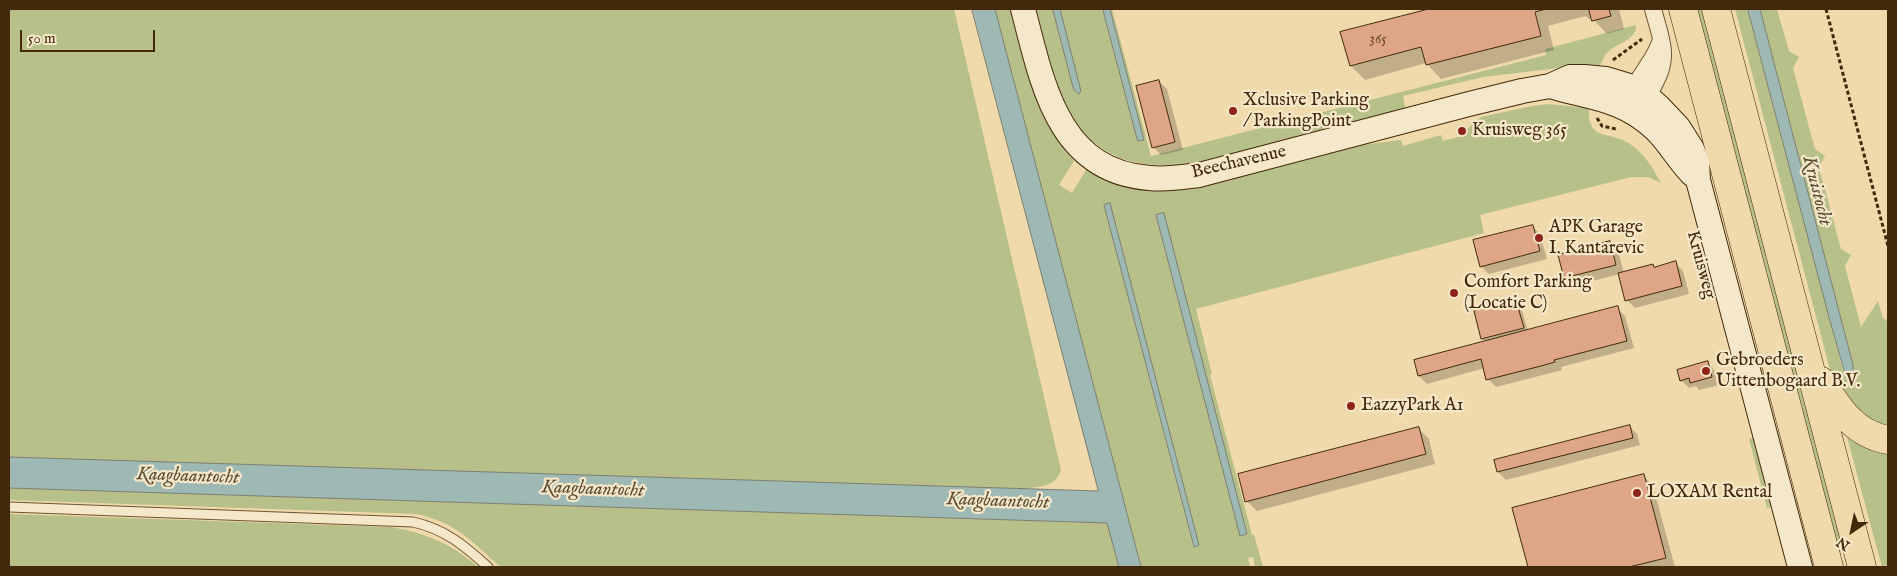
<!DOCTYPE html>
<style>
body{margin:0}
#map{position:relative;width:1897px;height:576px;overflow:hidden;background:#f0daac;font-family:"IM FELL English",serif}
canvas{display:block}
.frame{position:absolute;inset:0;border:10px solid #43290a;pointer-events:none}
.north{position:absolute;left:1827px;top:506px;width:50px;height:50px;-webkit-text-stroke:4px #f5e7c9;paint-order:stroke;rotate:214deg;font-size:14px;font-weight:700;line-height:20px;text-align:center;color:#43290a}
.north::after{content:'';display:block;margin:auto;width:18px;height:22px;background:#43290a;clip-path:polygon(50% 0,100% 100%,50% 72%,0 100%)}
.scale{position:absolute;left:20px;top:30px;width:135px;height:22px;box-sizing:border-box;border:2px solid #43290a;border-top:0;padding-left:6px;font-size:15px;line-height:18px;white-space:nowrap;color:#43290a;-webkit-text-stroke:4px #f5e7c9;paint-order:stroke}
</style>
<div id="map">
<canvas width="1897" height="576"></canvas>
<div class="frame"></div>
<div class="north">N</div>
<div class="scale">50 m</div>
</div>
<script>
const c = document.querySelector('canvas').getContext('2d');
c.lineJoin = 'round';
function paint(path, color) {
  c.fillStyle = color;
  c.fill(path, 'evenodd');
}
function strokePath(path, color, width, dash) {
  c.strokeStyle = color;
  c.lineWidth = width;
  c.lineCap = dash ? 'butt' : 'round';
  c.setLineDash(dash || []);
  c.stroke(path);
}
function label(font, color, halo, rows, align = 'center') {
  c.font = font + ' "IM FELL English",serif';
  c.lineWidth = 4.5;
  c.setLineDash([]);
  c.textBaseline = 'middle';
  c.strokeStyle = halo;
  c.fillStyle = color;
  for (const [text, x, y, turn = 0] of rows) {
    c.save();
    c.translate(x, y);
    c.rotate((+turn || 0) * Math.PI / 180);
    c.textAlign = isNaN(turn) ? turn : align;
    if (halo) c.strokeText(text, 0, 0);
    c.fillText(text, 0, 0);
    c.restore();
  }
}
paint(new Path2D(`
 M9 9H954L1061 470C1056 487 1041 486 1025 489L9 457Z
 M995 9H1012C1026 62 1035 120 1074 161L1059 185 1072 193 1086 170C1113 188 1141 192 1172 190L1345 147 1401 140 1403 146 1441 135 1443 141 1465 135 1463 130 1467 129 1481 117 1532 106 1549 104 1589 108C1587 143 1611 130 1630 144 1645 154 1653 168 1661 183L1648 177H1631L1480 215 1484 233 1196 309 1212 374 1210 375 1252 535H1254L1263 567H1255L1253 557 1248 558 1250 567H1141ZM1110 204 1199 545 1193 546 1104 205ZM1163 213 1247 534 1240 536 1156 216Z
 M1033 9H1053L1074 90 1079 94 1081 91 1060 9H1103L1138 141 1144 139 1110 9H1112L1151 156 1546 55 1545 49 1636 25C1637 39 1619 43 1610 50 1604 55 1602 62 1599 68L1568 67 1483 77 1403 96 1405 107 1386 116C1348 126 1310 135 1272 145 1203 162 1118 191 1071 116 1051 84 1044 44 1033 9Z
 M1697 9H1706L1847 550 1839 552Z
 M1735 9H1748L1845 378 1847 381 1851 380 1849 375 1853 371V365L1760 9H1777L1789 51 1799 57 1793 68 1815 149 1825 156 1819 167 1841 249 1851 255 1845 266 1861 327 1878 301 1883 318 1888 322V434L1876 430 1834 385Z
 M1844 426 1888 447V567H1882Z
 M1757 437 1775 506 1767 508 1749 439Z
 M9 488 1107 523 1119 567H501C471 542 458 523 416 514L9 500Z
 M9 514 390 527C423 532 453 544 478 567H9Z`), '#b8c08a');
const water = new Path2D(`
 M972 9H995L1141 567H1119L1107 523 9 488V457L1098 491Z
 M1053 9H1060L1081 91 1079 94 1074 90Z
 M1103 9H1110L1144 140 1138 141Z
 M1748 9H1760L1853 365V371L1849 375 1851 380 1847 381 1830 321Z
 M1110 203 1199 545 1194 547 1104 205Z
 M1164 213 1247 534 1240 536 1156 215Z`);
paint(water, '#9eb8b4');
strokePath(water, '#7a7f70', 1);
paint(new Path2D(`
 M1435 9H1619L1624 29 1607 34 1592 18 1589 19 1585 16 1548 26 1554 50 1441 79 1426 63 1365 80 1351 66 1342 33Z
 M1159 81 1167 89 1183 150 1161 155 1153 147Z
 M1532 226 1540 234 1547 259 1489 274 1481 266Z
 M1610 243 1618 251 1624 273 1653 265 1655 268 1675 263 1683 271 1689 294 1635 308 1627 300 1620 274 1573 286 1565 278Z
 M1516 302 1521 307 1528 331 1617 308 1625 316 1634 348 1561 367 1562 370 1496 387 1488 379 1485 368 1427 384 1419 376 1415 361 1486 342 1482 339Z
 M1707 363 1715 371 1719 385 1699 390 1696 386 1689 388 1681 380Z
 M1629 426 1637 434 1640 445 1506 480 1498 472 1495 461Z
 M1418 428 1429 439 1435 464 1257 511 1247 501Z
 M1643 475 1653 486 1675 567H1529L1514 509Z`), '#0003');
const building = new Path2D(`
 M1429 9H1546L1535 12 1541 36 1426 65 1421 47 1350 66 1340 32Z
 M1589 9H1609L1611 16 1592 21Z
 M1159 80 1175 142 1152 148 1136 86Z
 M1533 225 1540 251 1480 267 1473 240Z
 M1610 241 1616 265 1564 278 1558 255Z
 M1676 261 1682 286 1625 301 1618 273 1653 264 1654 267Z
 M1516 300 1524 328 1481 339 1474 311Z
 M1618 306 1627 341 1554 360 1555 362 1541 366 1486 380 1481 359 1418 376 1414 360Z
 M1708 361 1712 377 1690 383 1689 378 1680 381 1677 370Z
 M1630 425 1633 438 1497 472 1494 460Z
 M1419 427 1426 454 1245 502 1238 474Z
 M1644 474 1666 558 1629 567H1528L1512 508Z`);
paint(building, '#dea686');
strokePath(building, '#43290a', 1);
const lane = new Path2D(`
 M9 507 413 522C445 529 465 546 488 567`);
const street = new Path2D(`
 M1632 97C1636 76 1656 60 1661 39
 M1640 103C1648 97 1652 90 1656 81 1670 55 1660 36 1653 9`);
const secondary = new Path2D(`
 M1023 9C1042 81 1057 172 1150 178 1166 180 1183 177 1199 175L1469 104 1522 91 1550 86 1570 77H1584L1606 79 1629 86 1650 99 1659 107 1678 127 1692 149 1697 161 1698 180 1800 567
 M1550 86C1590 98 1622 98 1655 129 1669 142 1678 160 1692 174`);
const highway = new Path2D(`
 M1683 9 1829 567
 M1716 9 1862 567
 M1821 381C1839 409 1854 434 1888 440`);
strokePath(lane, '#6e5532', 11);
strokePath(street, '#6e5532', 18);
strokePath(secondary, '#43290a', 26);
strokePath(highway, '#43290a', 29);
strokePath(new Path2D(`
 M1826 9 1888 246
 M1613 60 1642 39
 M1597 118 1602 126 1616 129`), '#43290a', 3, [4, 2.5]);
strokePath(lane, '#f5e7c9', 9);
strokePath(street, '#f5e7c9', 16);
strokePath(secondary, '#f5e7c9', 24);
strokePath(highway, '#f0daac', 28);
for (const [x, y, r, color] of [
 [1233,111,5,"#8f2418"],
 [1462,131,5,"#8f2418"],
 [1539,238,5,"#8f2418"],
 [1454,293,5,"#8f2418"],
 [1706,371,5,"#8f2418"],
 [1351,406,5,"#8f2418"],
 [1637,493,5,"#8f2418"]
]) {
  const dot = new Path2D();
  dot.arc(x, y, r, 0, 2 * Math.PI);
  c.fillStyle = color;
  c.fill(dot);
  strokePath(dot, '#f5e7c9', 2);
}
label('15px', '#6a4829', null, [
 ["365",1378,40]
]);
label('18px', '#43290a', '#f5e7c9', [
 ["Xclusive Parking",1243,101],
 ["/ ParkingPoint",1243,122],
 ["Kruisweg 365",1472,131],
 ["APK Garage",1549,228],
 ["I. Kantarevic",1549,249],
 ["Comfort Parking",1464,283],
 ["(Locatie C)",1464,304],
 ["Gebroeders",1716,361],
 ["Uittenbogaard B.V.",1716,382],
 ["EazzyPark A1",1361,406],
 ["LOXAM Rental",1647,493]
], 'left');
label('18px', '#43290a', '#f5e7c9', [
 ["Beechavenue",1239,163,-13],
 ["Kruisweg",1700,265,75]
]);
label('italic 19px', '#5a4d34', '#f5e7c9', [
 ["Kruistocht",1816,191,76],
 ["Kaagbaantocht",188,477,2],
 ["Kaagbaantocht",593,490,2],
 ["Kaagbaantocht",998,502,2]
]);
</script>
